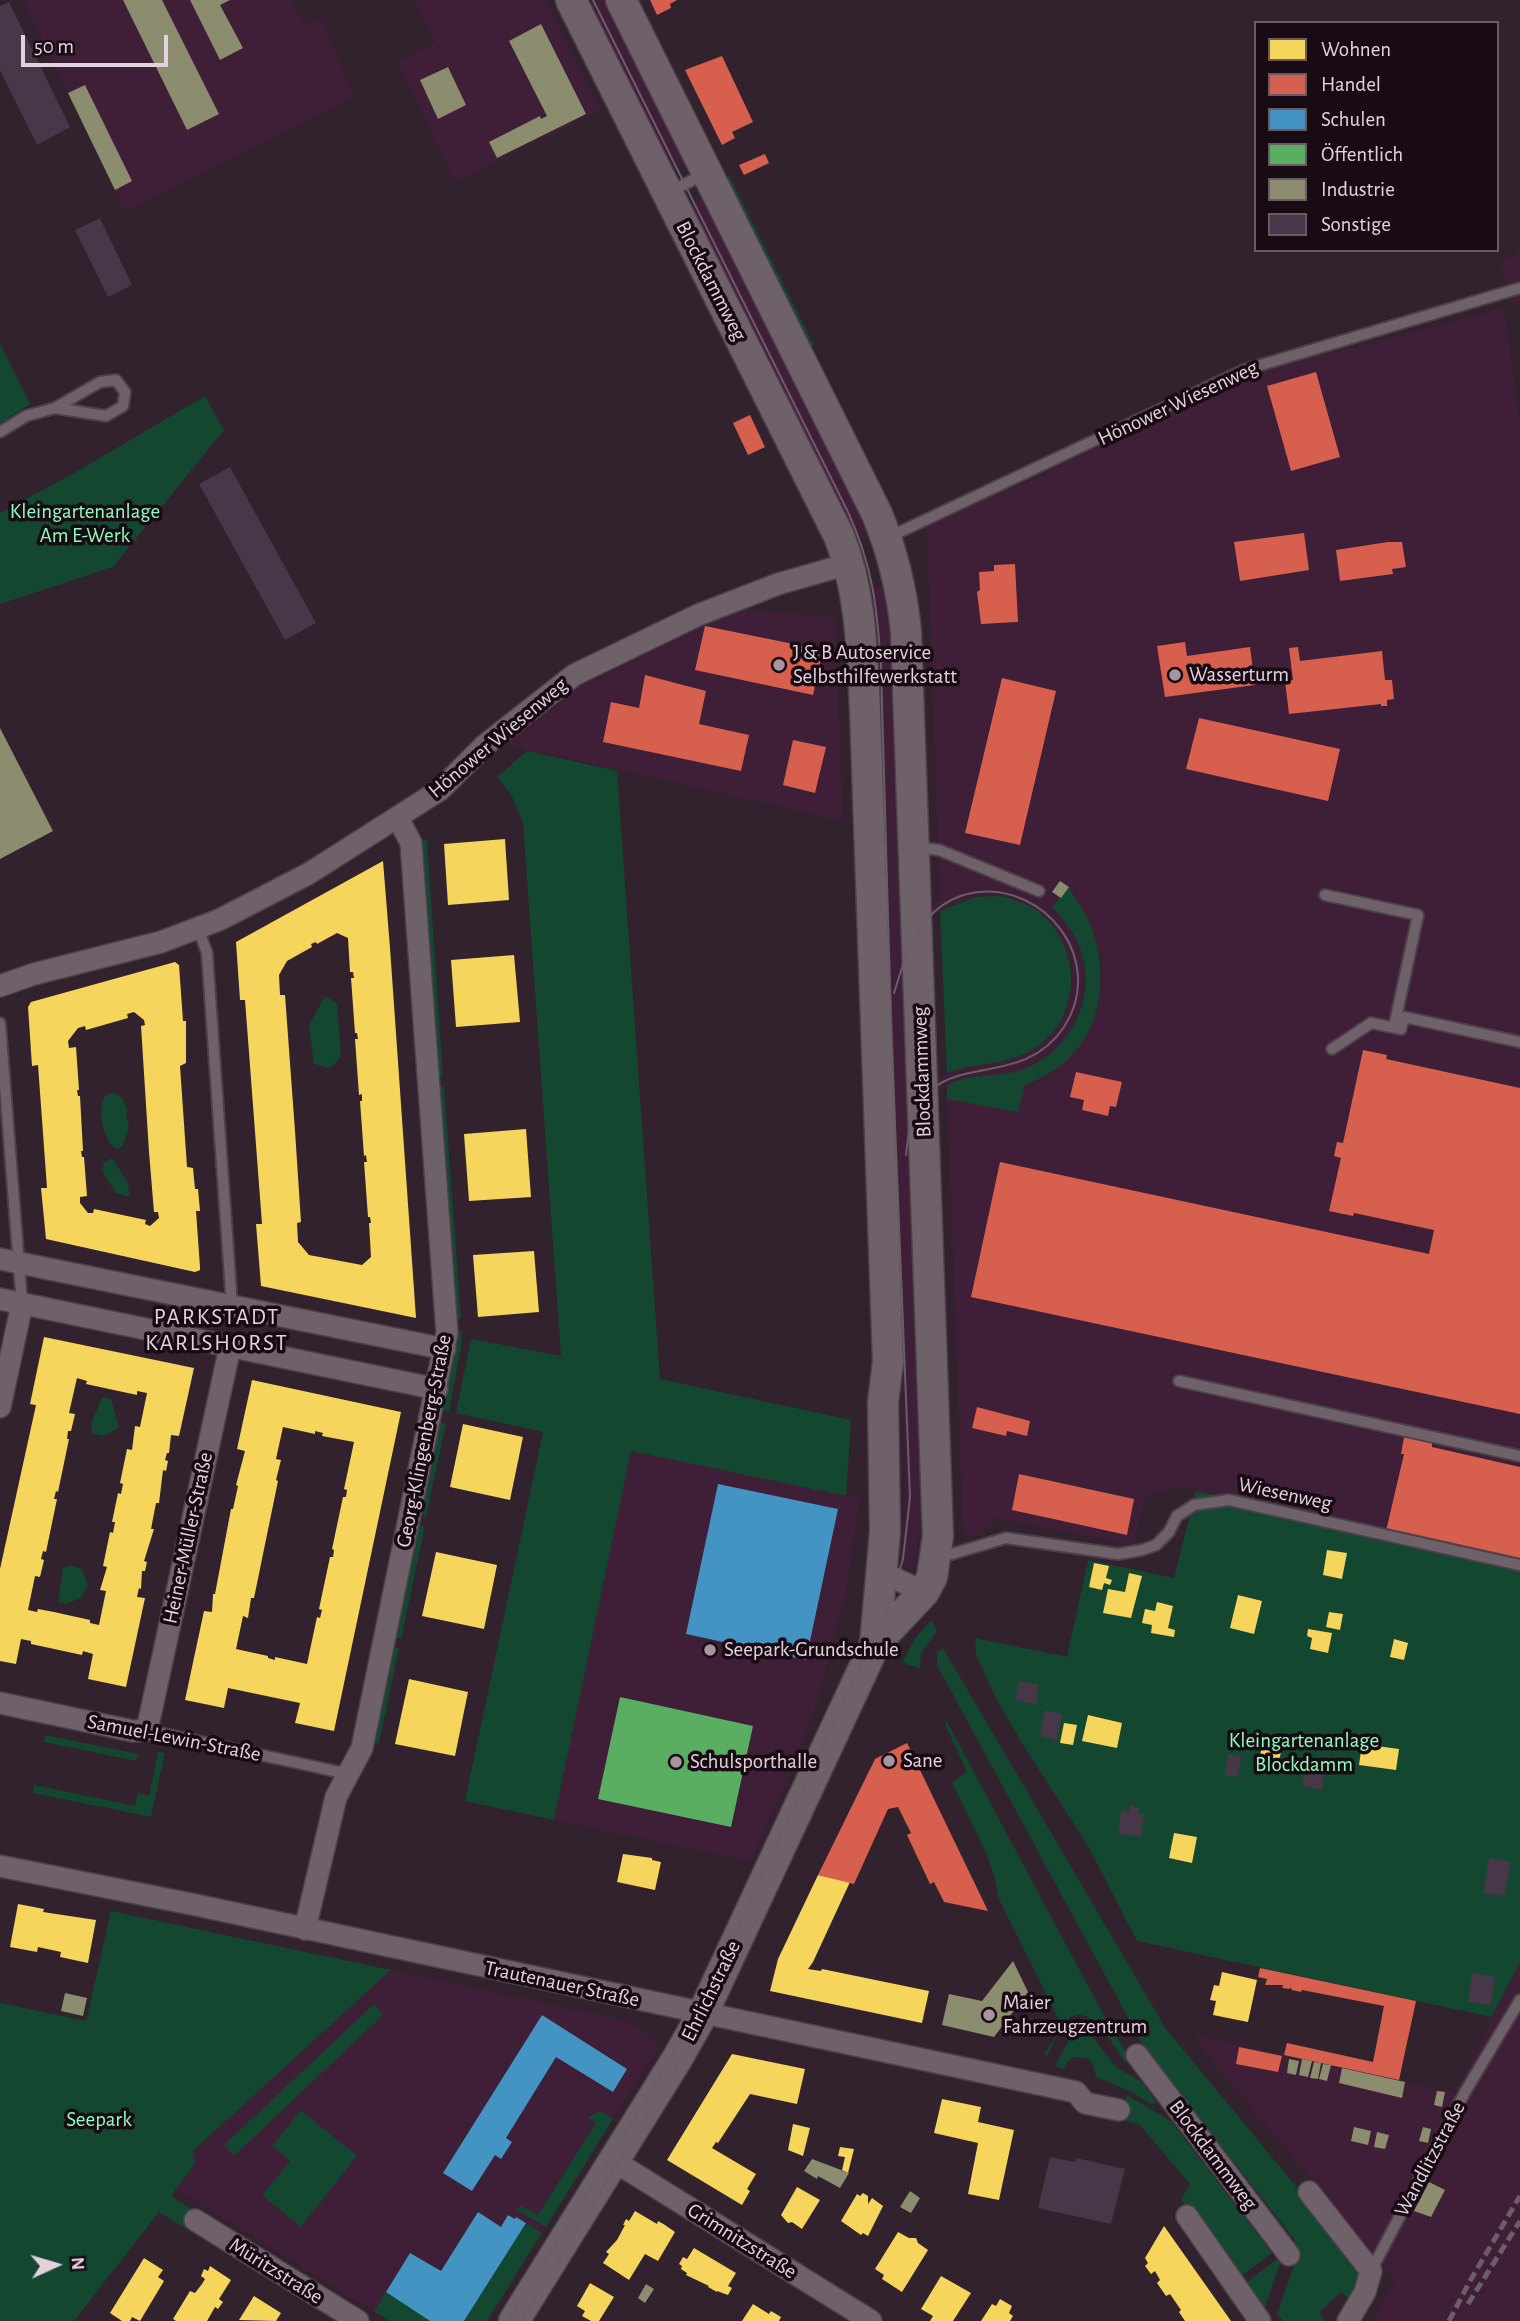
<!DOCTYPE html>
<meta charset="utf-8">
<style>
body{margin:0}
#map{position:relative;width:1520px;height:2321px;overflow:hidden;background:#32222e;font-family:"Alegreya Sans",sans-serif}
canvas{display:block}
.legend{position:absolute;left:1254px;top:21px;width:245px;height:231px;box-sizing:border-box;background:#180b14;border:2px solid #6a5a65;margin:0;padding:9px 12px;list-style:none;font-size:21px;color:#e4d1de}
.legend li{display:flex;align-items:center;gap:14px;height:35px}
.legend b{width:35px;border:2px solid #6a5a65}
.north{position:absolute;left:21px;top:2230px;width:70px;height:70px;-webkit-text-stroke:5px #180b14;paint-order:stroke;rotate:86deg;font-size:19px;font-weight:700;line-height:28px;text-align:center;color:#e4d1de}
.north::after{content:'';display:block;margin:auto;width:24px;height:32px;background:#e4d1de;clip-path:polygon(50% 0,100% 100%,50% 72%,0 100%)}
.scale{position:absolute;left:21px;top:35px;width:147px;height:32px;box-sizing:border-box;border:4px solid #e4d1de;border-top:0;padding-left:9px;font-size:21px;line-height:24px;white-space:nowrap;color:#e4d1de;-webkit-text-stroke:5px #180b14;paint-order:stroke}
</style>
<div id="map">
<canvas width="1520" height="2321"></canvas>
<ul class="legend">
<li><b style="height:19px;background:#f6d55c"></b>Wohnen</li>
<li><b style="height:19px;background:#d6604d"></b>Handel</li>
<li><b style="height:19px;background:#4393c3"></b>Schulen</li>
<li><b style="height:19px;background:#5aae61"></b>Öffentlich</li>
<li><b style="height:19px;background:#8c8c6e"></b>Industrie</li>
<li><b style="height:19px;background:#473748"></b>Sonstige</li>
</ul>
<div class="north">N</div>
<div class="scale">50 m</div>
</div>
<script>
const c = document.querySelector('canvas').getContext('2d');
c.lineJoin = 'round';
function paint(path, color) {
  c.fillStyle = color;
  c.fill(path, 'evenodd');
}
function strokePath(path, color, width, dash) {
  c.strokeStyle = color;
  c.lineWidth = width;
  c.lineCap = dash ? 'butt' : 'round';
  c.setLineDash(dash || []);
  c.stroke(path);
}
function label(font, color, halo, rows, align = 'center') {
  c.font = font + ' "Alegreya Sans",sans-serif';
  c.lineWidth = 7;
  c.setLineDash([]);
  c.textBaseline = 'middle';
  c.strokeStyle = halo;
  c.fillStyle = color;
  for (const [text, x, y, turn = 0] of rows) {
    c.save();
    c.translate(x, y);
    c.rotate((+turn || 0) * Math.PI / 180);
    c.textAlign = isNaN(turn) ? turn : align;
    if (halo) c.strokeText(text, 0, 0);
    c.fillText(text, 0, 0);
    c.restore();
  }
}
paint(new Path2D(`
 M24 0H291L304 24 321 17 354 97 125 211Z
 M414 0H545L600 111 455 182 397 62 436 43Z
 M588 0H607L688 162 672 170Z
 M706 198 870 532 853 539 689 206Z
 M1520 251V303L1513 304 1501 263Z
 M1504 308 1520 423V1559L1179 1486 1145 1496 1134 1545 996 1518 976 1536 963 1534 947 1086 933 1094V1080L959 1068 997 1062 1038 1047 1047 1038 1064 1015 1069 1000 1072 978 1071 964 1050 922 1026 904 1001 896 975 897 940 911 927 923V910L940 900 927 525 1019 486 1241 377ZM1068 888 1094 933 1102 969 1098 1010 1024 1086 969 1078 1007 1075 1024 1070 1047 1056 1062 1043 1071 1030 1080 1010 1084 993V963L1072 931 1052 907Z
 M886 584 891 618 923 1496 920 1535 913 1572 904 1564 894 1546 897 1548 901 1545 905 1517V1483L876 646 868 588Z
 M745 609 835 618 843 821 504 744 588 678 597 680 616 668 704 625Z
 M631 1450 846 1496H860L844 1602 818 1698 795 1763 750 1861 554 1820Z
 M1520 1962V2321H1371L1396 2280 1216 2066 1194 2035 1455 2093Z
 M391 1970 628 2021 660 2044 487 2321H390L176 2189 195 2164 192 2151Z`), '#3e1f37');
paint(new Path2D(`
 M729 175 814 345 812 346 804 343 726 184Z
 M0 344 30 404 0 423Z
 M205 396 224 430 113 567 0 604V513L76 472Z
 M527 751 617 771 660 1379 851 1420 846 1496 631 1451 554 1820 465 1801 543 1432 456 1413 471 1339 561 1356 523 823 511 794 497 777Z
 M420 840H427L443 1077H437Z
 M1069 887C1077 902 1090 919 1094 935 1109 985 1099 1041 1053 1071 1044 1077 1033 1081 1024 1086L1018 1112 947 1099V1086C968 1072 997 1078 1021 1070 1064 1056 1093 1008 1084 963 1080 940 1067 923 1052 907Z
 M1001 896C1015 900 1029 904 1040 913 1082 948 1083 1017 1035 1048 1009 1066 976 1062 947 1073L940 911 975 897Z
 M325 996 337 1003 341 1057 330 1068 314 1064 309 1025Z
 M438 1086H444L461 1318 454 1319Z
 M113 1092 122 1098 127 1109 126 1114 129 1126 123 1146 118 1149 113 1147C103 1135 98 1112 104 1097Z
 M112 1158 128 1183 130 1197 116 1193 102 1171 104 1163Z
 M455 1331H462L461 1348 449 1411 441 1410Z
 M102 1397 111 1399 119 1427 104 1436 92 1434 91 1424Z
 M439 1422 446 1424 426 1516 420 1514Z
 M1196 1491 1520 1559V1962L1492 2017 1137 1941 1088 1846 1020 1740 995 1696 976 1654 975 1638 1067 1657 1088 1560 1174 1578Z
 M417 1524 425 1526 401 1639 394 1637Z
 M70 1565 82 1569 88 1585 81 1598 66 1604 58 1602 63 1568Z
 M931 1620 937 1631 921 1653 920 1669 902 1662 915 1639Z
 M392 1647 399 1648 379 1744 372 1742Z
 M943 1648 1166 2029 1304 2196 1360 2273 1358 2282 1348 2298 1342 2292 1319 2312 1325 2321H1283L1277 2314 1297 2257 1287 2247 1295 2240 1144 2047 937 1665V1652Z
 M945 1718 1103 2014 1126 2052V2063C1114 2048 1090 1997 1066 2021 1058 2030 1053 2045 1047 2056L1044 2054 1053 2041 1060 2022 998 1897C995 1860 967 1816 952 1782L967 1772 946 1726Z
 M45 1735 138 1754 136 1761 44 1742Z
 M158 1752 165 1753 151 1817 33 1793 34 1785 135 1806 138 1793 149 1796Z
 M111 1911 391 1970 193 2151 195 2164 171 2196 199 2214 188 2230 159 2212 74 2321H0V2003L86 2021Z
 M374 2004 383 2015 234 2156 224 2145Z
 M1078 2027 1086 2028 1116 2067 1142 2082 1157 2103 1151 2104 1130 2091 1096 2077 1093 2064 1089 2059 1074 2057 1067 2062 1065 2069 1055 2066 1073 2032Z
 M1127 2095 1171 2121 1272 2253 1237 2279 1181 2199 1190 2184 1139 2124 1122 2120Z
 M301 2110 357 2156 301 2227 262 2195 290 2161 272 2146Z
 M600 2111 613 2119 546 2227 515 2209 522 2206 538 2215 596 2123 588 2117Z
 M526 2223 542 2233 487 2321H464Z
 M1277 2259 1280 2263 1262 2316 1242 2286Z
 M386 2292 429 2318 430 2321H390L374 2311Z`), '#13472f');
paint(new Path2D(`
 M505 839 509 900 448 905 444 844Z
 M383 861 390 948 416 1318 261 1286 256 1224H262L245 1000H240L236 942ZM337 933 348 938 350 972H353L354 978H351L355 1033H357L358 1039H355L359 1095 362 1094V1101H360L364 1156 366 1155 367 1162H364L368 1217H370L371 1223H369L371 1257 362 1265 309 1255 298 1242 297 1223 301 1222 295 1131 285 995H280L279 975 287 961 312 947 311 944 316 942 317 944Z
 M514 955 520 1022 456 1027 451 960Z
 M175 962 179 965 183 1021H186V1063L180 1066 187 1167 193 1168 195 1189H198L200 1211H196L200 1267V1270L195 1272 46 1239 41 1188H47L38 1065 32 1066 28 1007 31 1002ZM134 1012 144 1020 145 1025 141 1026 149 1152 154 1212H158L159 1218 150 1226 145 1224 146 1220 94 1209 93 1213H88L80 1203V1197L87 1196 84 1157H82L81 1151H83L80 1096H78L77 1090H79L76 1047 69 1048 68 1041 78 1028 85 1026 86 1030 128 1018 127 1014Z
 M526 1129 531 1197 469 1201 464 1134Z
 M534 1251 539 1312 478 1317 473 1255Z
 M44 1337 194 1368 179 1436 171 1435 169 1453H167L165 1460 168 1461 166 1471 163 1470 159 1503H156L151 1529H154L144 1561 147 1562 145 1571H142L141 1589 139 1588 137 1597 145 1598 126 1687 88 1679 93 1654 83 1651 82 1655 31 1644V1641L21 1639 16 1664 0 1661V1569L36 1405 30 1404ZM77 1378 87 1381 86 1384 137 1395V1391L147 1393 140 1427 135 1426 132 1450 127 1449 120 1483 123 1484 121 1494 118 1493 112 1522H115L113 1533 110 1532 103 1566 107 1567 100 1590 106 1591 99 1625 90 1623V1620L54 1612 38 1609 37 1612 28 1610 35 1576 40 1577 44 1560 41 1559 43 1551 46 1552 57 1499H54L56 1491 58 1492 69 1439H67L68 1431H71L75 1414 69 1413Z
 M252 1380 401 1412 334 1731 295 1723 300 1703 228 1688 224 1708 185 1700 204 1611 212 1612 213 1594H215L231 1509H233L238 1486 236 1485 245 1451 237 1449ZM283 1427 315 1434V1431L323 1433 322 1436 354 1442 344 1489 347 1490 346 1497H343L332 1549 334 1550 333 1557H330L319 1609 322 1610 320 1618 317 1617 307 1664 275 1657V1660L268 1658V1656L236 1649 243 1616 248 1618 251 1598H254L278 1481 276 1480 281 1460 276 1459Z
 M463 1424 523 1437 510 1500 450 1487Z
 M1327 1550 1347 1553 1342 1579 1323 1575Z
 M436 1552 497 1565 484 1629 422 1616Z
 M1094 1563 1109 1566 1106 1578 1112 1580 1110 1585 1104 1583 1102 1590 1089 1587Z
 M1129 1573 1142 1576 1131 1618 1103 1613 1108 1589 1125 1592Z
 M1238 1595 1262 1601 1254 1634 1230 1628Z
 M1157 1602 1173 1606 1168 1628 1175 1630 1174 1637 1151 1633 1152 1625 1142 1623 1145 1609 1155 1611Z
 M1329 1612 1343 1614 1340 1630 1326 1627Z
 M1308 1629 1332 1633 1328 1653 1310 1649 1312 1638 1307 1636Z
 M1394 1639 1408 1643 1404 1660 1390 1657Z
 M409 1679 468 1692 455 1756 395 1744Z
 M1088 1715 1122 1723 1117 1748 1082 1741Z
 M1064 1723 1077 1725 1073 1745 1060 1743Z
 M1265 1736 1284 1740 1279 1760 1260 1755Z
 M1362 1744 1399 1749 1396 1770 1359 1765Z
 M1174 1833 1197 1837 1192 1863 1169 1858Z
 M623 1854 652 1858V1860L661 1862 655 1890 617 1882Z
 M818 1875 850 1882 813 1962 808 1969 821 1971 822 1969 929 1991 922 2023 770 1991 778 1959Z
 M18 1904 44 1909 43 1912 96 1920 88 1963 60 1957 61 1952 38 1947 37 1952 10 1947Z
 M1222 1972 1257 1980 1248 2022 1213 2015 1216 2001 1210 2000 1214 1985 1219 1986Z
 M732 2054 805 2069 797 2104 750 2094 718 2143 716 2142 712 2148 756 2174 747 2189 750 2191 742 2205 667 2160Z
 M942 2099 981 2107 978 2122 1014 2130 999 2200 968 2194 978 2143 934 2133Z
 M793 2124 810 2128 803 2156 788 2150Z
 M840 2147 854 2149 848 2173 842 2170 845 2157 838 2156Z
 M797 2187 820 2200 802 2229 792 2222 788 2223 781 2215Z
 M863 2193 868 2196V2204L872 2198 883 2206 868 2236 863 2233 861 2235 841 2221 857 2194 860 2196Z
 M635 2211 657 2224 658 2221 665 2225 675 2232 658 2261 645 2254 629 2280 603 2263 609 2254 606 2252 617 2240 625 2225H623L626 2219 629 2221Z
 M1164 2226 1231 2321H1185L1179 2312 1181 2310 1170 2294 1166 2296 1157 2283 1160 2280 1155 2271 1151 2274 1145 2266 1148 2263 1145 2258Z
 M898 2232 909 2238H916L918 2243 928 2250 902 2292 882 2279 884 2275 875 2269Z
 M694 2248 736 2273 728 2286 732 2288 728 2295 717 2291V2292L708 2287 709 2286 686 2275 687 2273 681 2269 682 2266 679 2264 683 2257 687 2259Z
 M144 2258 163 2270 158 2277 164 2281 140 2321 132 2317 130 2321H122L110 2313Z
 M210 2266 231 2280 219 2299 223 2302 218 2309 215 2307 207 2321H176L173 2319 190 2291 195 2293 202 2284 205 2279 201 2276 204 2269 208 2271Z
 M941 2276 971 2293 953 2321H930L933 2316 921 2309Z
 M590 2283 614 2297 599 2321H591L582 2316 585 2311 577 2306Z
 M254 2296 281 2313 276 2321 239 2320Z
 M1000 2299 1012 2306 1009 2313 1013 2316 1010 2321H981L992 2304 996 2306Z
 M753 2304 769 2314 771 2311 781 2317 779 2321H742Z`), '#f6d55c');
paint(new Path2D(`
 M650 0H677L670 4 671 8 657 15Z
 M722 56 753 122 732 132 735 138 722 145 685 70Z
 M765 154 769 163 744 175 739 165Z
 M1316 372 1340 457 1291 471 1267 386Z
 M750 415 765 447 748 455 733 423Z
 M1304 533 1309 570 1240 581 1234 542Z
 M1388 542H1402L1406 567 1392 569 1393 574 1340 581 1336 550Z
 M1015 564 1018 622 981 624 977 592 980 590 979 572 994 571V565Z
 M705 626 823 650 813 695 695 670Z
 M1185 642 1187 656 1250 647 1255 685 1165 697 1157 646Z
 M1298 647 1300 661 1382 651 1385 680H1392L1394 699 1387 700V706H1381V704L1289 714 1285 681 1293 680 1289 648Z
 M645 675 706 691 699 724 749 735 741 771 603 742 611 702 639 708Z
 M1002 678 1056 691 1020 845 965 833Z
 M1199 718 1340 749 1328 801 1186 769Z
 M793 740 826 747 815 793 783 785Z
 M1363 1050 1387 1055 1386 1059 1520 1088V1414L971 1297 1000 1162 1429 1254 1434 1230 1354 1213 1353 1216 1329 1211 1341 1158 1334 1156 1337 1142 1343 1143Z
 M1076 1072 1122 1082 1116 1107 1110 1106 1108 1116 1082 1110 1084 1100 1070 1097Z
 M977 1407 1030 1421 1027 1436 1007 1431 1006 1436 972 1428Z
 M1404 1437 1432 1443V1447L1520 1467V1559L1386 1531 1404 1454H1401Z
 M1019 1474 1134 1499 1127 1535 1012 1510Z
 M907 1743 988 1911 944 1902 934 1882 930 1884 907 1835 911 1833 898 1807 888 1809 854 1884 818 1875 875 1759Z
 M1260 1968 1416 2001 1399 2080 1284 2055 1287 2043 1373 2062 1384 2006 1302 1990 1301 1992 1292 1990 1290 1987V1989L1282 1988 1283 1985H1265L1267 1979 1258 1977Z
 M1239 2047 1282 2056 1278 2072 1236 2064Z`), '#d6604d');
paint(new Path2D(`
 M718 1484 838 1509 806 1660 686 1634Z
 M542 2015 627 2069 613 2092 556 2057 506 2138 512 2142 501 2159 495 2155 472 2191 443 2173Z
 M478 2212 501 2227 508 2215 515 2219 516 2217 526 2223 464 2321H430L386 2292 410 2253 441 2271Z`), '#4393c3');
paint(new Path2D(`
 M620 1697 753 1726 731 1827 598 1799Z`), '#5aae61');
paint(new Path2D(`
 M123 0H162L219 114 187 130Z
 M190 0H230L220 5 243 48 220 60Z
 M541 24 586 114 497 158 489 142 540 116 541 119 547 116 509 41Z
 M448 67 466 105 438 119 420 80Z
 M85 85 132 181 115 190 68 93Z
 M0 728 53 831 0 859Z
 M1060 881 1069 887 1061 898 1052 892Z
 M1013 1961 1028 1992 994 2037 942 2025 949 1994 982 2001Z
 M65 1993 87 1998 83 2016 61 2011Z
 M1289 2059 1299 2061 1296 2075 1287 2073Z
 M1302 2059 1312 2061 1308 2077 1299 2075Z
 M1314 2062 1321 2063 1318 2079 1310 2078Z
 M1323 2064 1331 2065 1327 2081 1319 2079Z
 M1342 2068 1405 2082 1402 2098 1339 2083Z
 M1437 2091 1445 2092 1442 2107 1434 2105Z
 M1354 2127 1371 2131 1368 2145 1351 2141Z
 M1423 2127 1431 2129 1428 2143 1419 2141Z
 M1377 2132 1389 2135 1385 2149 1374 2147Z
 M812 2159 849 2173 840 2188 818 2176 817 2179 804 2171Z
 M1429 2182 1445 2190 1431 2217 1414 2211Z
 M910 2191 920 2198 911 2213 900 2207Z
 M646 2284 654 2289 645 2303 638 2298Z`), '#8c8c6e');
paint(new Path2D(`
 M9 2 70 127 37 145 0 70V6Z
 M100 218 132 285 108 297 75 230Z
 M230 467 316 623 285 640 199 484Z
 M1019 1681 1039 1685 1036 1704 1015 1700Z
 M1045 1710 1062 1714 1057 1740 1040 1736Z
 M1228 1754 1241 1756 1238 1777 1225 1775Z
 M1307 1760 1326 1763 1322 1790 1302 1786Z
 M1130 1805 1139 1807 1138 1813 1144 1814 1141 1837 1118 1834 1121 1811 1129 1812Z
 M1489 1858 1511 1862 1504 1896 1483 1893Z
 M1472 1973 1495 1977 1491 2005 1468 2002Z
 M1050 2157 1075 2162 1076 2158 1125 2169 1111 2224 1038 2208Z`), '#473748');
const lane = new Path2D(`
 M668 193 704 174
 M0 432 26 416 55 408 100 382 116 380 125 392 123 406 106 416 55 408
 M887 538 1244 370 1520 288
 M916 847 939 850 1039 891
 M1325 895 1418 915 1394 1027
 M198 928 207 953 232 1306
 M0 1023 22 1304
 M1332 1049 1371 1023 1401 1029 1404 1017 1520 1042
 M1179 1381 1520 1456
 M938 1558 1006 1538 1118 1554 1142 1550 1156 1545 1169 1532 1177 1516 1194 1505 1229 1500 1520 1565
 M147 1730 348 1774
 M1371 2271 1465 2092 1520 2000`);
const street = new Path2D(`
 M0 986 34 974 161 942 219 920 308 874 440 790 485 745 574 675 698 615 778 584 848 564
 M0 1259 445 1349
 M0 1299 437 1389
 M0 1407 22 1304
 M883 1573 924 1592
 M0 1703 133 1731 147 1730 230 1347
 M0 1866 196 1905 1076 2092 1085 2103 1119 2110
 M305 1929 336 1797 362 1748 447 1333 411 843 398 818
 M1137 2055 1289 2255
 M614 2161 871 2321
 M1309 2192 1371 2271 1365 2292 1348 2321
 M1187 2216 1260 2321
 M195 2220 358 2321`);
const secondary = new Path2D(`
 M571 0 839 536C861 592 862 650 865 710L888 1362 883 1402 885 1532 875 1644
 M514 2321 677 2059 703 2013 875 1644 924 1592 932 1577 938 1536 906 632C902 590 893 553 877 514L621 0`);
strokePath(lane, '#4d404a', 14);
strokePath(street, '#4d404a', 24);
strokePath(secondary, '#4d404a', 33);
strokePath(lane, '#6e616a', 10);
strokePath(street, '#6e616a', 21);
strokePath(secondary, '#6e616a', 30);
strokePath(new Path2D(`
 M894 993C903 965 910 934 933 913 988 863 1074 907 1078 977 1079 995 1073 1013 1064 1027 1013 1103 916 1031 906 1155
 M508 2321 640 2110 699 2009 889 1606 903 1559 910 1497 891 1028 881 666C877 607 873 567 848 512L593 0
 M521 2321 691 2043`), '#6b5e68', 2);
strokePath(new Path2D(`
 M1468 2304 1520 2221
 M1449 2321 1470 2281 1520 2196`), '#6b5e68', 5, [10, 5]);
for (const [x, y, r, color] of [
 [779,665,7,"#a694a0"],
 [1175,675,7,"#a694a0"],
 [710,1650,7,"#a694a0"],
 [889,1761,7,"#a694a0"],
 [676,1762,7,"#a694a0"],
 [989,2015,7,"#a694a0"]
]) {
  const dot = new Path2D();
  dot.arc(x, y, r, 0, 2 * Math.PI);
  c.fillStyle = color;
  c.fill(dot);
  strokePath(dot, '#180b14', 2.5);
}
label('21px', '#e4d1de', '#180b14', [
 ["Blockdammweg",711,281,63],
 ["Hönower Wiesenweg",1178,403,-25],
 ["Hönower Wiesenweg",498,738,-40],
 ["Blockdammweg",922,1072,-92],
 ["Georg-Klingenberg-Straße",424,1441,-79],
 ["Wiesenweg",1285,1494,12],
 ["Heiner-Müller-Straße",188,1538,-78],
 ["Samuel-Lewin-Straße",174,1738,11],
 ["Trautenauer Straße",562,1984,12],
 ["Ehrlichstraße",711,1991,-64],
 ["Blockdammweg",1213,2155,53],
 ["Wandlitzstraße",1430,2159,-62],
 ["Grimnitzstraße",742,2241,32],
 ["Müritzstraße",276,2271,32]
]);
label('21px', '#8dfdbd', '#180b14', [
 ["Kleingartenanlage",85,512],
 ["Am E-Werk",85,536],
 ["Kleingartenanlage",1304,1741],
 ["Blockdamm",1304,1765],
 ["Seepark",99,2120]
]);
label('21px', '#e4d1de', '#180b14', [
 ["J & B Autoservice",793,653],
 ["Selbsthilfewerkstatt",793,677],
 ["Wasserturm",1189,675],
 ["Seepark-Grundschule",724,1650],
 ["Sane",903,1761],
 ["Schulsporthalle",690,1762],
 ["Maier",1003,2003],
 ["Fahrzeugzentrum",1003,2027]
], 'left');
c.letterSpacing = '2px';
label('23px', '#e4d1de', '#180b14', [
 ["PARKSTADT",217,1317],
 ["KARLSHORST",217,1343]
]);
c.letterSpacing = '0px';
</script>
